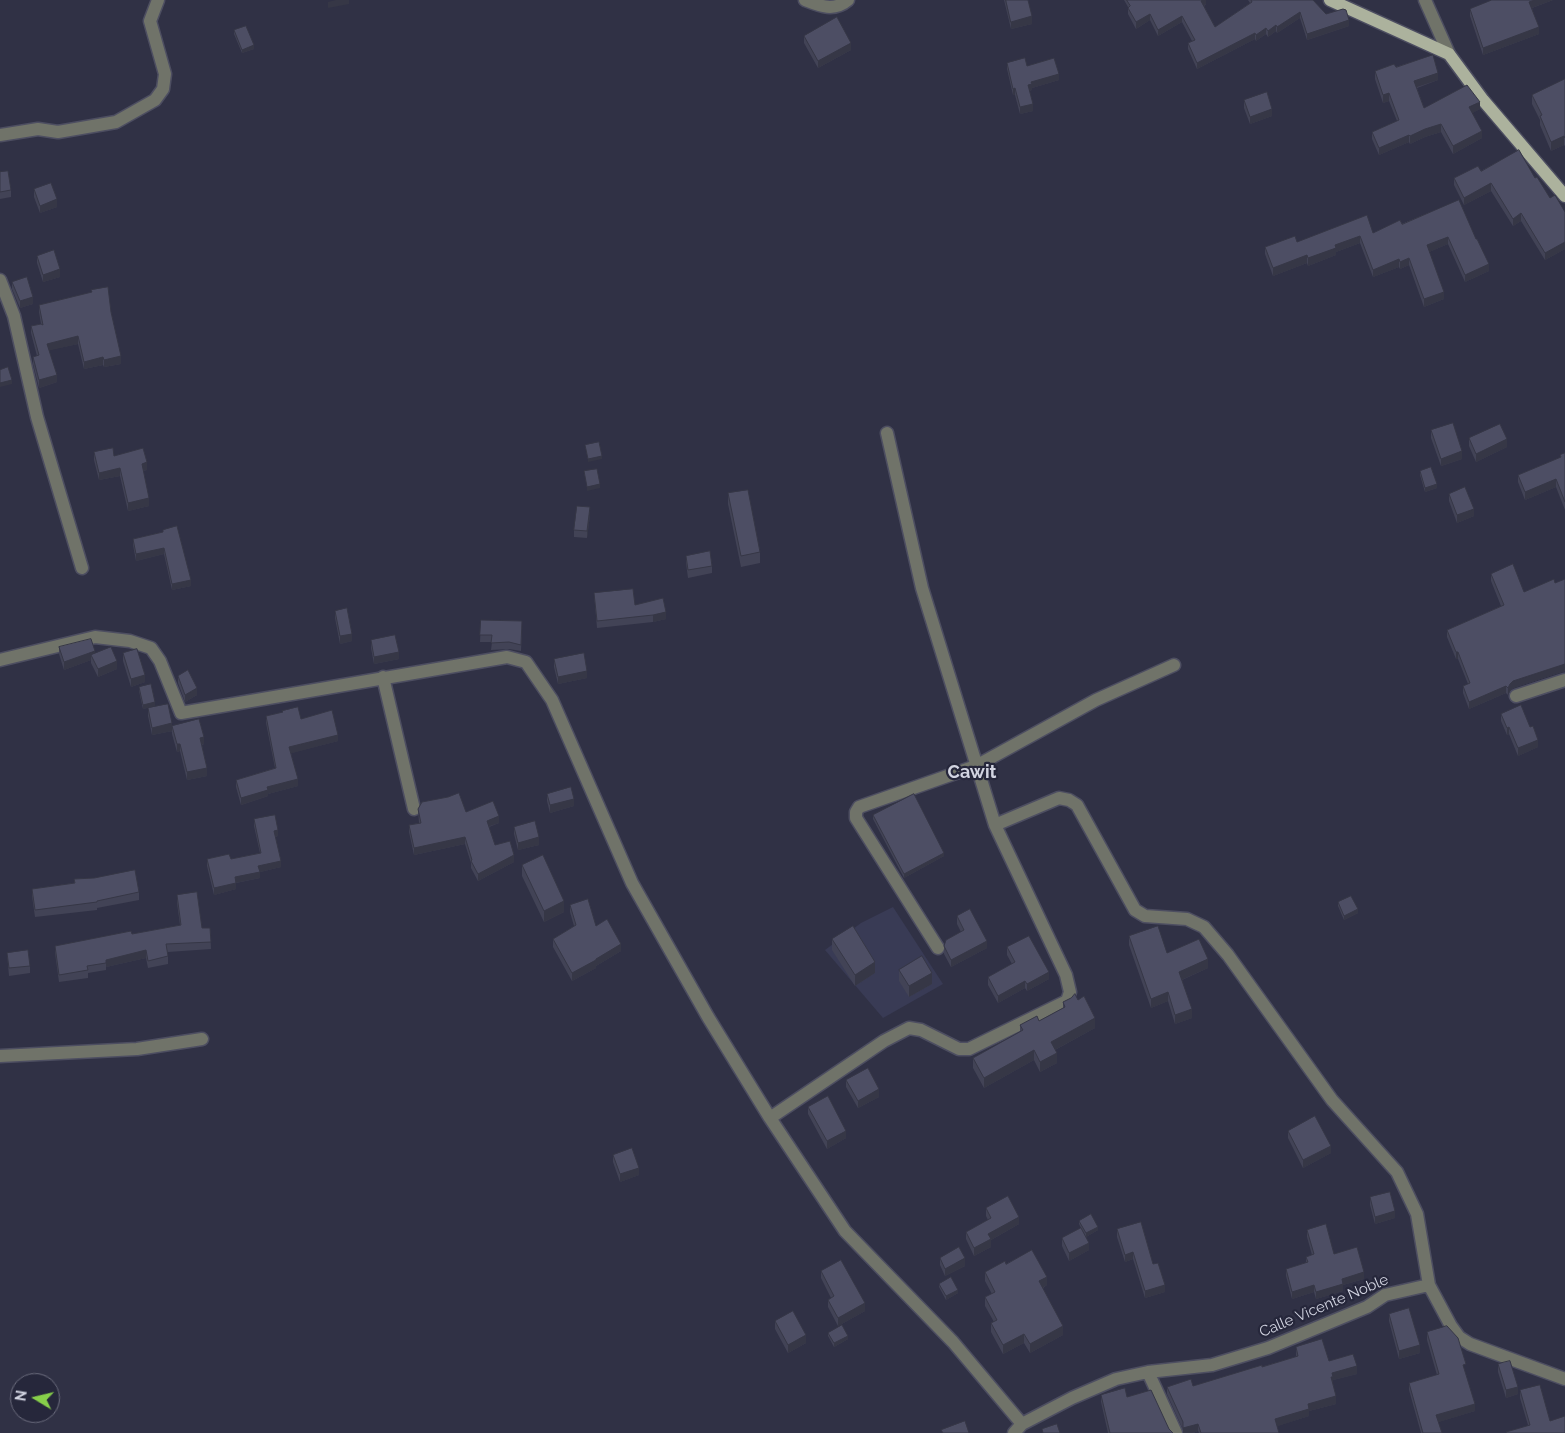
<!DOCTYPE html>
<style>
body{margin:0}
#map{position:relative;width:1565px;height:1433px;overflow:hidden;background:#303145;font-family:Raleway,sans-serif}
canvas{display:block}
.north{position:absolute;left:10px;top:1373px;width:50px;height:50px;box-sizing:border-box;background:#26273b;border:1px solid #6b6c7d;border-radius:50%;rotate:279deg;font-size:14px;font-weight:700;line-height:20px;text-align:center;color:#d2d4e1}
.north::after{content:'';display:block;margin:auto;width:18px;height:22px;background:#87cf4a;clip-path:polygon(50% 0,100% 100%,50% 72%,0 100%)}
</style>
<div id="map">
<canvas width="1565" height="1433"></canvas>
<div class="north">N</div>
</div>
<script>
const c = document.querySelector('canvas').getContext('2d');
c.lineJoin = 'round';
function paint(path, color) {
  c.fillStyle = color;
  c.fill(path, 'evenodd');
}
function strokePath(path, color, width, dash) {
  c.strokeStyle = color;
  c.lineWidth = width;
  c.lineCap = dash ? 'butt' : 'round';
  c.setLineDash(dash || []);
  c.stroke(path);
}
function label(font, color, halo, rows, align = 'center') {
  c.font = font + ' Raleway,sans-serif';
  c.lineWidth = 4.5;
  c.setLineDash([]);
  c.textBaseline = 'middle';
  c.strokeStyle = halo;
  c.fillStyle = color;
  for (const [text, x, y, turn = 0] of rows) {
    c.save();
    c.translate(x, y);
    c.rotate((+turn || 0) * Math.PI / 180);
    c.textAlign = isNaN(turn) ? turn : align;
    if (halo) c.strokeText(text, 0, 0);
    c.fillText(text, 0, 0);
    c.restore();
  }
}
paint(new Path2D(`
 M893 907 943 984 883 1018 825 950 861 923Z`), '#393b55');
const minor = new Path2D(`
 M805 0C820 6 834 12 848 0
 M1425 0 1449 54
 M0 135 38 129 58 132 116 122 155 100 163 89 165 74 150 21 158 0
 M0 280 14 316 37 417 82 568
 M0 660 95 637 130 641 151 648 160 661 181 713 507 657 526 662 552 700 632 883 708 1017 770 1118 845 1231 953 1342 1022 1424
 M383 677 414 809
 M1516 696 1565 680
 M995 825 1059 798 1069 800 1077 805 1135 910 1145 916 1187 919 1204 927 1228 955 1332 1100 1397 1172 1417 1214 1429 1285 1451 1326 1459 1337 1470 1344 1565 1379
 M938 948 856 818V812L859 807 976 766 1096 700 1174 665
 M0 1056 137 1049 202 1039
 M770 1118 884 1041 909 1028 921 1030 959 1049H969L1067 1001 1070 992 1066 975 995 825 922 588 887 433
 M1148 1372 1176 1433
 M1014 1433 1022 1424 1072 1398 1116 1379 1148 1372 1212 1365 1268 1348 1367 1307 1385 1295 1429 1285`);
const major = new Path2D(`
 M1330 0 1449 54 1483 100 1565 196`);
strokePath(minor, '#4d4e61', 15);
strokePath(major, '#4d4e61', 15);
strokePath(minor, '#707369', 12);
strokePath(major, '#acb29d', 12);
paint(new Path2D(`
 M1004 0H1028L1032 24 1011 29Z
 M1124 0H1206V4L1204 6 1215 27 1250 3 1248 0H1313L1326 14 1349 26 1307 40 1300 18 1277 33 1276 31 1268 37 1266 34 1256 41 1255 39 1197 69 1188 49V43L1192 41 1182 22 1158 36 1150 20 1136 29 1128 14V7Z
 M1492 0H1553L1532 8 1539 34 1483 55 1470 16V9Z
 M234 30 254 49 242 53 234 34Z
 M804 36 851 50 818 68 804 43Z
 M1007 63 1027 66 1059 80 1032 88V90L1029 91 1033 111 1020 114 1015 95H1013L1007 69Z
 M1396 67 1438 80 1417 88 1424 108 1480 109 1472 113 1482 138 1453 154 1441 132 1425 137 1410 144 1409 142 1379 155 1372 139V132L1397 121 1389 101 1383 103 1375 79V71Z
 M1565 79V146L1564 145 1551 151 1540 125V120L1532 104V95Z
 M1244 100 1272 116 1250 124 1244 108Z
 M1481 171 1535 178 1550 198 1565 212V249L1545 260 1521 221 1513 226 1491 191 1464 205 1454 185V178Z
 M0 172 11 190V197L0 199Z
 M34 189 57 207 40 213 34 197Z
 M1459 200 1489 271 1465 282 1448 244 1429 252 1444 299 1424 307 1409 265 1400 269 1399 267 1373 277 1360 243 1336 252V255L1308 266 1307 263 1273 276 1265 254V247L1297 242 1373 233 1402 224Z
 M37 256 60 277 43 282 37 263Z
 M12 282 33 304 20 308 12 289Z
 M39 305 111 312 121 364 104 367 103 365 84 369 78 344 49 350 57 382 39 388 33 364V357L37 356 31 333V326L41 324 39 312Z
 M1431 430 1462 459 1441 466 1431 438Z
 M1469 438 1507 447 1476 462 1469 446Z
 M94 452 114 456 147 470 143 471 149 506 128 511 120 476 99 480 94 460Z
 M1565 453V510L1556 487 1525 500 1518 482V475L1560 458V455Z
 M1420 471 1437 488 1425 492 1420 475Z
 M728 493 760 552V563L741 567 728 504Z
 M1449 494 1474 516 1457 523 1449 501Z
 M590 515 587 538 574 537V530Z
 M163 532 191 586 172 590 164 554 136 561 133 545V539Z
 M686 556 712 566V573L688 578 686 563Z
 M1491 574 1524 592 1555 583 1565 579V671L1513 688 1510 691 1508 695 1506 693 1469 709 1463 693V686L1468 684 1458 659H1456L1447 637V630L1501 606 1491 581Z
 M594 593 635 605 666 619 653 622 597 628Z
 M335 611 352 641 340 644 335 618Z
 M481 620 522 628 521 651 509 649 491 650 492 642H480Z
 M371 640 399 659 374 664 371 648Z
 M59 647 95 654 117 669 98 677 91 663V660L64 670 59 654Z
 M123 653 145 682 131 687 123 661Z
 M554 659 587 678 558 684 554 667Z
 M178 676 197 695 185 702 178 683Z
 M139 687 155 706 143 709 139 691Z
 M148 708 172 731 152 735 148 716Z
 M1501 714 1538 747 1518 756 1509 734 1507 735 1501 721Z
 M266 716 301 719 338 741 291 753 298 786 268 794V796L241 805 236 787V780L275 768 266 723Z
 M172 726 204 744 202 745 207 776 187 780 180 751 177 752 172 734Z
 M547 794 574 806 550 813 547 801Z
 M418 809 466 812 499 823 489 827 495 845 514 862 478 881 471 868V863L465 844 414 855 409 832V825L419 823Z
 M873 815 944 856 904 878 873 819Z
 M254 819 278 836 275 837 281 867 260 872V878L236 883V889L214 895 207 866V859H231L260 853 254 826Z
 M514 827 539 845 518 850 514 834Z
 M522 865 564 912 544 922 522 876Z
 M94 878 139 892V900L97 908V910L35 917 32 896V889L74 883V879Z
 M177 895 202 928H210L211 949 168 952V964L148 968 146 958 106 967V970L88 973V978L59 982 55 953V946L132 934 180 925 177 903Z
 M1338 902 1358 913 1344 920 1338 906Z
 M570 905 596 926 621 951 596 966V968L572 981 553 947V939L574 926 570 912Z
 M957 916 987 948 951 967 944 954V946L961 932 957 924Z
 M1129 936 1167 953 1208 968 1182 980 1192 1018 1175 1024 1168 1001 1151 1008 1129 945Z
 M832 939 875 973 855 986 832 950Z
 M1007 947 1049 979 1027 991 1025 988 998 1003 988 985V977L1012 964 1007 955Z
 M7 953 30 966V973L9 976Z
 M899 970 932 984 909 997 899 981Z
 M1063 1002 1095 1028 1055 1050 1057 1063 1040 1072 1034 1060 984 1088 973 1068V1058L1020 1032V1025L1039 1021 1063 1008Z
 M846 1080 879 1097 858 1108 846 1087Z
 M808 1107 846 1138 827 1149 808 1114Z
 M1288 1131 1331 1153 1303 1168 1288 1138Z
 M613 1155 639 1175 620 1182 613 1162Z
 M1370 1197 1395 1218 1375 1224 1370 1205Z
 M986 1208 1019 1224 991 1240V1247L974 1256 966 1239V1232L988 1220 986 1216Z
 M1079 1221 1098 1230 1086 1237 1089 1250 1069 1261 1062 1246V1238L1081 1228 1079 1224Z
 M1117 1229 1153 1264 1165 1292 1145 1298 1133 1259 1125 1262 1117 1237Z
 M1307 1230 1334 1254 1364 1279 1343 1285V1291L1316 1299 1314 1292 1292 1299 1286 1276V1269L1306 1263V1257L1312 1255 1307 1237Z
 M940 1258 965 1266 945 1276 940 1265Z
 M1006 1264 1047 1285 1043 1288 1063 1335 1030 1353 1024 1343 1003 1354 991 1332V1323L994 1322 985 1306V1297L992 1294 985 1281V1272Z
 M821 1271 865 1311 838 1326 828 1307V1300L831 1298 821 1278Z
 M939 1284 958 1293 946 1300 939 1287Z
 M1389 1314 1420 1353 1399 1359 1389 1321Z
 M775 1321 806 1343 788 1353 775 1329Z
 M1427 1332 1465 1372 1475 1411 1438 1422 1442 1433H1421L1409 1390V1383L1437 1375 1427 1340Z
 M828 1333 848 1339 834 1347 828 1336Z
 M1296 1347 1357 1374 1333 1380V1384L1336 1404 1309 1411V1416L1277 1426 1279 1433H1199L1198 1431 1193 1433H1183V1430L1167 1394V1387L1193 1386 1296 1357Z
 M1498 1364 1518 1394 1506 1398 1498 1372Z
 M1520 1390 1550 1421 1565 1433 1528 1425 1520 1398Z
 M1101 1395 1127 1397 1173 1433H1108L1101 1402Z`), '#424356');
paint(new Path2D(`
 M336 0H349V4L328 8V2Z
 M1203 0H1206V4L1201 7V1Z
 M1535 0H1553L1529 9V2Z
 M1300 12V18L1277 33V27Z
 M1150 14V20L1136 29V22Z
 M1032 16V24L1011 29V22Z
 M1182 16V22L1158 36V30Z
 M1349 20V26L1307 40V34Z
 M1276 25V31L1268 37V31Z
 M1539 27V34L1483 55V48Z
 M1266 28V34L1256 41V35Z
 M1255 33V39L1197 69V63Z
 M851 43V50L818 68V61Z
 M254 45V49L242 53V50Z
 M1438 73V80L1414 88V81Z
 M1059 74V80L1032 88V90L1028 91V85L1031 82Z
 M1015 88V95H1013V89Z
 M1389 93V101L1383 103V95Z
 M1480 102V109L1469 115V107Z
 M1033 104V111L1020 114V107Z
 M1272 109V116L1250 124V117Z
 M1441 124V132L1425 137 1410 144V136L1425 129Z
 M1482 131V138L1453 154V146Z
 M1409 135V142L1379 155V148Z
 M1564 136V145L1551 151V142Z
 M1491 183V191L1464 205V198Z
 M57 199V207L40 213V206Z
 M1521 213V221L1513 226V219Z
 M1360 236V243L1336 252V255L1308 266V258L1335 245Z
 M1448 237V244L1427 253V245Z
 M1565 242V249L1545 260V253Z
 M1307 255V263L1273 276V268Z
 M1409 258V265L1400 269V262Z
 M1399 259V267L1373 277V270Z
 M1489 264V271L1465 282V275Z
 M60 269V277L43 282V275Z
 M1444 292V299L1424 307V299Z
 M33 297V304L20 308V301Z
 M78 336V344L47 351V344Z
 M121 356V364L104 367V360Z
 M103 357V365L84 369V362Z
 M57 375V382L39 388V380Z
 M12 380V384L0 387V383Z
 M1507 439V447L1476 462V454Z
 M1462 451V459L1441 466V459Z
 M602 456V459L588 462V459Z
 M147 462V470L142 471V464Z
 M120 468V476L99 480V473Z
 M1556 479V487L1525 500V492Z
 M600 484V488L587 491V487Z
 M1437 484V488L1425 492V488Z
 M149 498V506L128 511V503Z
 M590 507V515L587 538V531Z
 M1474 509V516L1457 523V515Z
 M164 548V554L136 561V554Z
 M191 580V586L172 590V584Z
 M666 612V619L653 622V615Z
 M352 634V641L340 644V636Z
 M95 651V659L91 655V660L64 670V662Z
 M399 652V659L374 664V657Z
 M1456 652H1458V659H1456Z
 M117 661V669L98 677V669Z
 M1565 664V671L1513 688 1510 691 1508 695V688L1510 684 1513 681Z
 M587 671V678L558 684V677Z
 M145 675V682L131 687V679Z
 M1506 686V693L1469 709V702Z
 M197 688V695L185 702V695Z
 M155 702V706L143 709V705Z
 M172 723V731L152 735V728Z
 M1509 727V734L1507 735V728Z
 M338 735V741L289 754V747Z
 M204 737V744L200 745V738Z
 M1538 740V747L1518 756V748Z
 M177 744H180V751L177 752Z
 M207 768V776L187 780V772Z
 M298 779V786L268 794V796L241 805V798L267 787Z
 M574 799V806L550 813V805Z
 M499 816V823L487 827V821Z
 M278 830V836L274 837V831Z
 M465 837V844L414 855V848Z
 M539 837V845L518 850V843Z
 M944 853V856L904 878V874Z
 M514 855V862L478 881V874Z
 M281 861V867L260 872V878L235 883V877L258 866Z
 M236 883V889L214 895V888Z
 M564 901V912L544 922V911Z
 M1358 909V913L1344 920V916Z
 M987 941V948L951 967V960Z
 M621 944V951L596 966V968L572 981V973Z
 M146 950V958L106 967V960Z
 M1208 959V968L1179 981V972Z
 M875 962V973L855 986V975Z
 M1049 972V979L1027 991V984Z
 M932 973V984L909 997V986Z
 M1025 981V988L998 1003V996Z
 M1168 992V1001L1151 1008V999Z
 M1192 1009V1018L1175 1024V1015Z
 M1095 1018V1028L1051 1052V1042Z
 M1034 1050V1060L984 1088V1078Z
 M1057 1053V1063L1040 1072V1062Z
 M879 1089V1097L858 1108V1101Z
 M846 1131V1138L827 1149V1141Z
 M1331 1146V1153L1303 1168V1160Z
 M639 1168V1175L620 1182V1174Z
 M1395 1211V1218L1375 1224V1217Z
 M1019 1217V1224L991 1240V1247L974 1256V1248L988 1234Z
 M1098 1227V1230L1086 1237V1233Z
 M1089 1243V1250L1069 1261V1253Z
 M1133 1252V1259L1125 1262V1255Z
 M965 1258V1266L945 1276V1269Z
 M1364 1272V1279L1343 1285V1291L1316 1299V1292L1342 1279Z
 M1047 1277V1285L1039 1290V1281Z
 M1165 1285V1292L1145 1298V1291Z
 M1314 1285V1292L1292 1299V1292Z
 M958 1290V1293L946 1300V1296Z
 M865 1303V1311L838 1326V1318Z
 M1063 1326V1335L1030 1353V1344Z
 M1024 1334V1343L1003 1354V1345Z
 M806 1335V1343L788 1353V1345Z
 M848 1336V1339L834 1347V1343Z
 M1420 1345V1353L1399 1359V1351Z
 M1357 1366V1374L1333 1380V1384L1331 1385V1377L1332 1373Z
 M1518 1387V1394L1506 1398V1390Z
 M1336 1396V1404L1309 1411V1416L1275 1427V1419L1308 1404Z
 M1475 1404V1411L1436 1423V1415Z
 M1198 1424V1431L1193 1433H1183V1428Z`), '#363746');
const building = new Path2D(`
 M1006 0H1028L1032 16 1011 22Z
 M1127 0H1203L1201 1 1215 27 1252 2 1251 0H1313L1326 14 1343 9 1346 10 1349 20 1307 34 1300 12 1277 27 1276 25 1268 31 1266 28 1256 35 1255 33 1197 63 1188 43 1195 40 1182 16 1158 30 1150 14 1136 22 1128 8 1130 6Z
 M1492 0H1535L1529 2 1539 27 1483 48 1470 9Z
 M837 17 851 43 818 61 804 36Z
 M246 26 254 45 242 50 234 30Z
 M1433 55 1438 73 1414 81 1424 108 1467 85 1480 102 1469 107 1482 131 1453 146 1441 124 1425 129 1410 136 1409 135 1379 148 1372 132 1399 120 1389 93 1383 95 1375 71 1394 64 1396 67Z
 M1025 58 1027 66 1054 58 1059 74 1031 82 1032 84 1028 85 1033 104 1020 107 1015 88 1013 89 1007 63Z
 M1565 79V138L1564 136 1551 142 1540 116 1542 115 1532 95Z
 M1267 92 1272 109 1250 117 1244 100Z
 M1519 150 1535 178 1537 177 1550 198 1555 195 1565 212V242L1545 253 1521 213 1513 219 1491 183 1464 198 1454 178 1478 166 1481 171Z
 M8 171 11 190 0 192V172Z
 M51 183 57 199 40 206 34 189Z
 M1459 200 1476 239H1477L1489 264 1465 275 1448 237 1427 245 1444 292 1424 299 1409 258 1400 262 1399 259 1373 270 1360 236 1335 245 1336 248 1308 258 1307 255 1273 268 1265 247 1295 236 1297 242 1367 215 1373 233 1400 220 1402 224Z
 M54 250 60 269 43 275 37 256Z
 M27 277 33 297 20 301 12 282Z
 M108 287 111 312 121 356 104 360 103 357 84 362 78 336 47 344 57 375 39 380 33 357 39 355 31 326 41 324 43 325 39 305 92 292 91 290Z
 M8 367 12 380 0 383V370Z
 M1453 423 1462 451 1441 459 1431 430Z
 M1500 424 1507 439 1476 454 1469 438Z
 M599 442 602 456 588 459 585 445Z
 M113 448 114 456 143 448 147 462 142 464 149 498 128 503 120 468 99 473 94 452Z
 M1565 453V502L1556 479 1525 492 1518 475 1561 457 1560 455Z
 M1431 467 1437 484 1425 488 1420 471Z
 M597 469 600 484 587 487 584 471Z
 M1465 487 1474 509 1457 515 1449 494Z
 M748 490 760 552 741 556 728 493Z
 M577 506 590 507 587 531 574 530Z
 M177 526 191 580 172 584 164 548 136 554 133 539 163 532V530Z
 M710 551 712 566 688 570 686 556Z
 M1513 564 1524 592 1554 579 1555 583 1565 579V664L1513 681 1510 684 1508 688 1506 686 1469 702 1463 686 1470 683 1458 652H1456L1447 630 1504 605 1491 574Z
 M633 589 635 605 663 598 666 612 653 615 597 621 594 593Z
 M347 608 352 634 340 636 335 611Z
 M481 620 522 621 521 645 509 642 491 643 492 635H480Z
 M395 635 399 652 374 657 371 640Z
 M91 639 95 651 64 662 59 647Z
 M111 647 117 661 98 669 91 655Z
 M137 649 145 675 131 679 123 653Z
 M584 653 587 671 558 677 554 659Z
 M188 670 197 688 185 695 178 676Z
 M151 684 155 702 143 705 139 687Z
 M168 704 172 723 152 728 148 708Z
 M1521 705 1530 727 1533 726 1538 740 1518 748 1509 727 1507 728 1501 714Z
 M298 707 301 719 332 710 338 735 289 747 298 779 267 787 268 790 241 798 236 780 276 768 266 716 283 712 282 711Z
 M199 719 204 737 200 738 207 768 187 772 180 744H177L172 726Z
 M571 787 574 799 550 805 547 794Z
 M459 793 466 812 493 801 499 816 487 821 495 845 510 841 514 855 478 874 471 861 472 860 465 837 414 848 409 825 421 823 418 809 422 802 448 797Z
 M914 794 944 853 904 874 873 815Z
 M275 815 278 830 274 831 281 861 258 866 260 872 235 877 236 883 214 888 207 859 229 854 231 859 261 853 254 819Z
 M535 821 539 837 518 843 514 827Z
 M543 855 564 901 544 911 522 865Z
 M135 870 139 892 97 901V902L35 910 32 889 75 883 74 879 94 878Z
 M197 892 202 928H210L211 942 166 944 168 956 148 961 146 950 106 960V963L87 966 88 970 59 975 55 946 131 931 132 934 181 925 177 895Z
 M1351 896 1358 909 1344 916 1338 902Z
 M588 899 596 926 607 919 621 944 596 959V960L572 973 553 939 576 925 570 905Z
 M970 909 987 941 951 960 944 946 946 940 964 930 957 916Z
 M853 926 875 962 855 975 832 939Z
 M1158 926 1167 953 1199 939 1208 959 1179 972 1192 1009 1175 1015 1168 992 1151 999 1129 936Z
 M1029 936 1049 972 1027 984 1025 981 998 996 988 977 1015 962 1007 947Z
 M28 950 30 966 9 968 7 953Z
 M922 956 932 973 909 986 899 970Z
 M1075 994 1078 1000 1084 996 1095 1018 1051 1042 1057 1053 1040 1062 1034 1050 984 1078 973 1058 1023 1030 1020 1025 1037 1016 1039 1021 1065 1007 1063 1002 1071 998Z
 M868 1068 879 1089 858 1101 846 1080Z
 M828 1096 846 1131 827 1141 808 1107Z
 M1315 1116 1331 1146 1303 1160 1288 1131Z
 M632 1148 639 1168 620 1174 613 1155Z
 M1390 1192 1395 1211 1375 1217 1370 1197Z
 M1008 1196 1019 1217 988 1234 991 1239 974 1248 966 1232 991 1218 986 1208Z
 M1091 1214 1098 1227 1086 1233 1079 1221Z
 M1141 1222 1153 1264 1158 1263 1165 1285 1145 1291 1133 1252 1125 1255 1117 1229Z
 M1326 1224 1334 1254 1357 1247 1364 1272 1342 1279 1343 1284 1316 1292 1314 1285 1292 1292 1286 1269 1308 1262 1306 1257 1314 1254 1307 1230Z
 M1081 1228 1089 1243 1069 1253 1062 1238Z
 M959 1247 965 1258 945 1269 940 1258Z
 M1032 1250 1047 1277 1039 1281 1063 1326 1030 1344 1024 1334 1003 1345 991 1323 997 1320 985 1297 995 1292 985 1272 1005 1261 1006 1264Z
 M841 1260 865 1303 838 1318 828 1300 834 1296 821 1271Z
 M951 1277 958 1290 946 1296 939 1284Z
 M1409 1308 1420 1345 1399 1351 1389 1314Z
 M793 1311 806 1335 788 1345 775 1321Z
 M842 1325 848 1336 834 1343 828 1333Z
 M1447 1326 1458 1338 1466 1364 1463 1365 1475 1404 1436 1415 1442 1433H1423L1409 1383 1439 1374 1427 1332Z
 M1322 1339 1329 1361 1353 1354 1357 1366 1332 1373 1333 1377H1331L1336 1396 1308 1404 1309 1409 1275 1419 1279 1433H1201L1198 1424 1183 1428V1422L1167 1387 1191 1379 1193 1386 1262 1365V1367L1298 1356 1296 1347Z
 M1510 1361 1518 1387 1506 1390 1498 1364Z
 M1540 1385 1550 1421 1565 1416V1433H1507L1506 1432 1530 1425 1520 1390Z
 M1125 1388 1127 1397 1151 1390 1169 1429 1173 1433H1110L1101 1395Z
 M965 1421 969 1433H943L941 1430Z
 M1057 1424 1060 1433H1043L1042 1429Z`);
paint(building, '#4d4e64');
strokePath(building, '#363746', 1);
label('15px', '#d2d4e1', '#26273b', [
 ["Calle Vicente Noble",1324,1306,-23]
]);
label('bold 18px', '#d2d4e1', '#26273b', [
 ["Cawit",972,773]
]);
</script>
